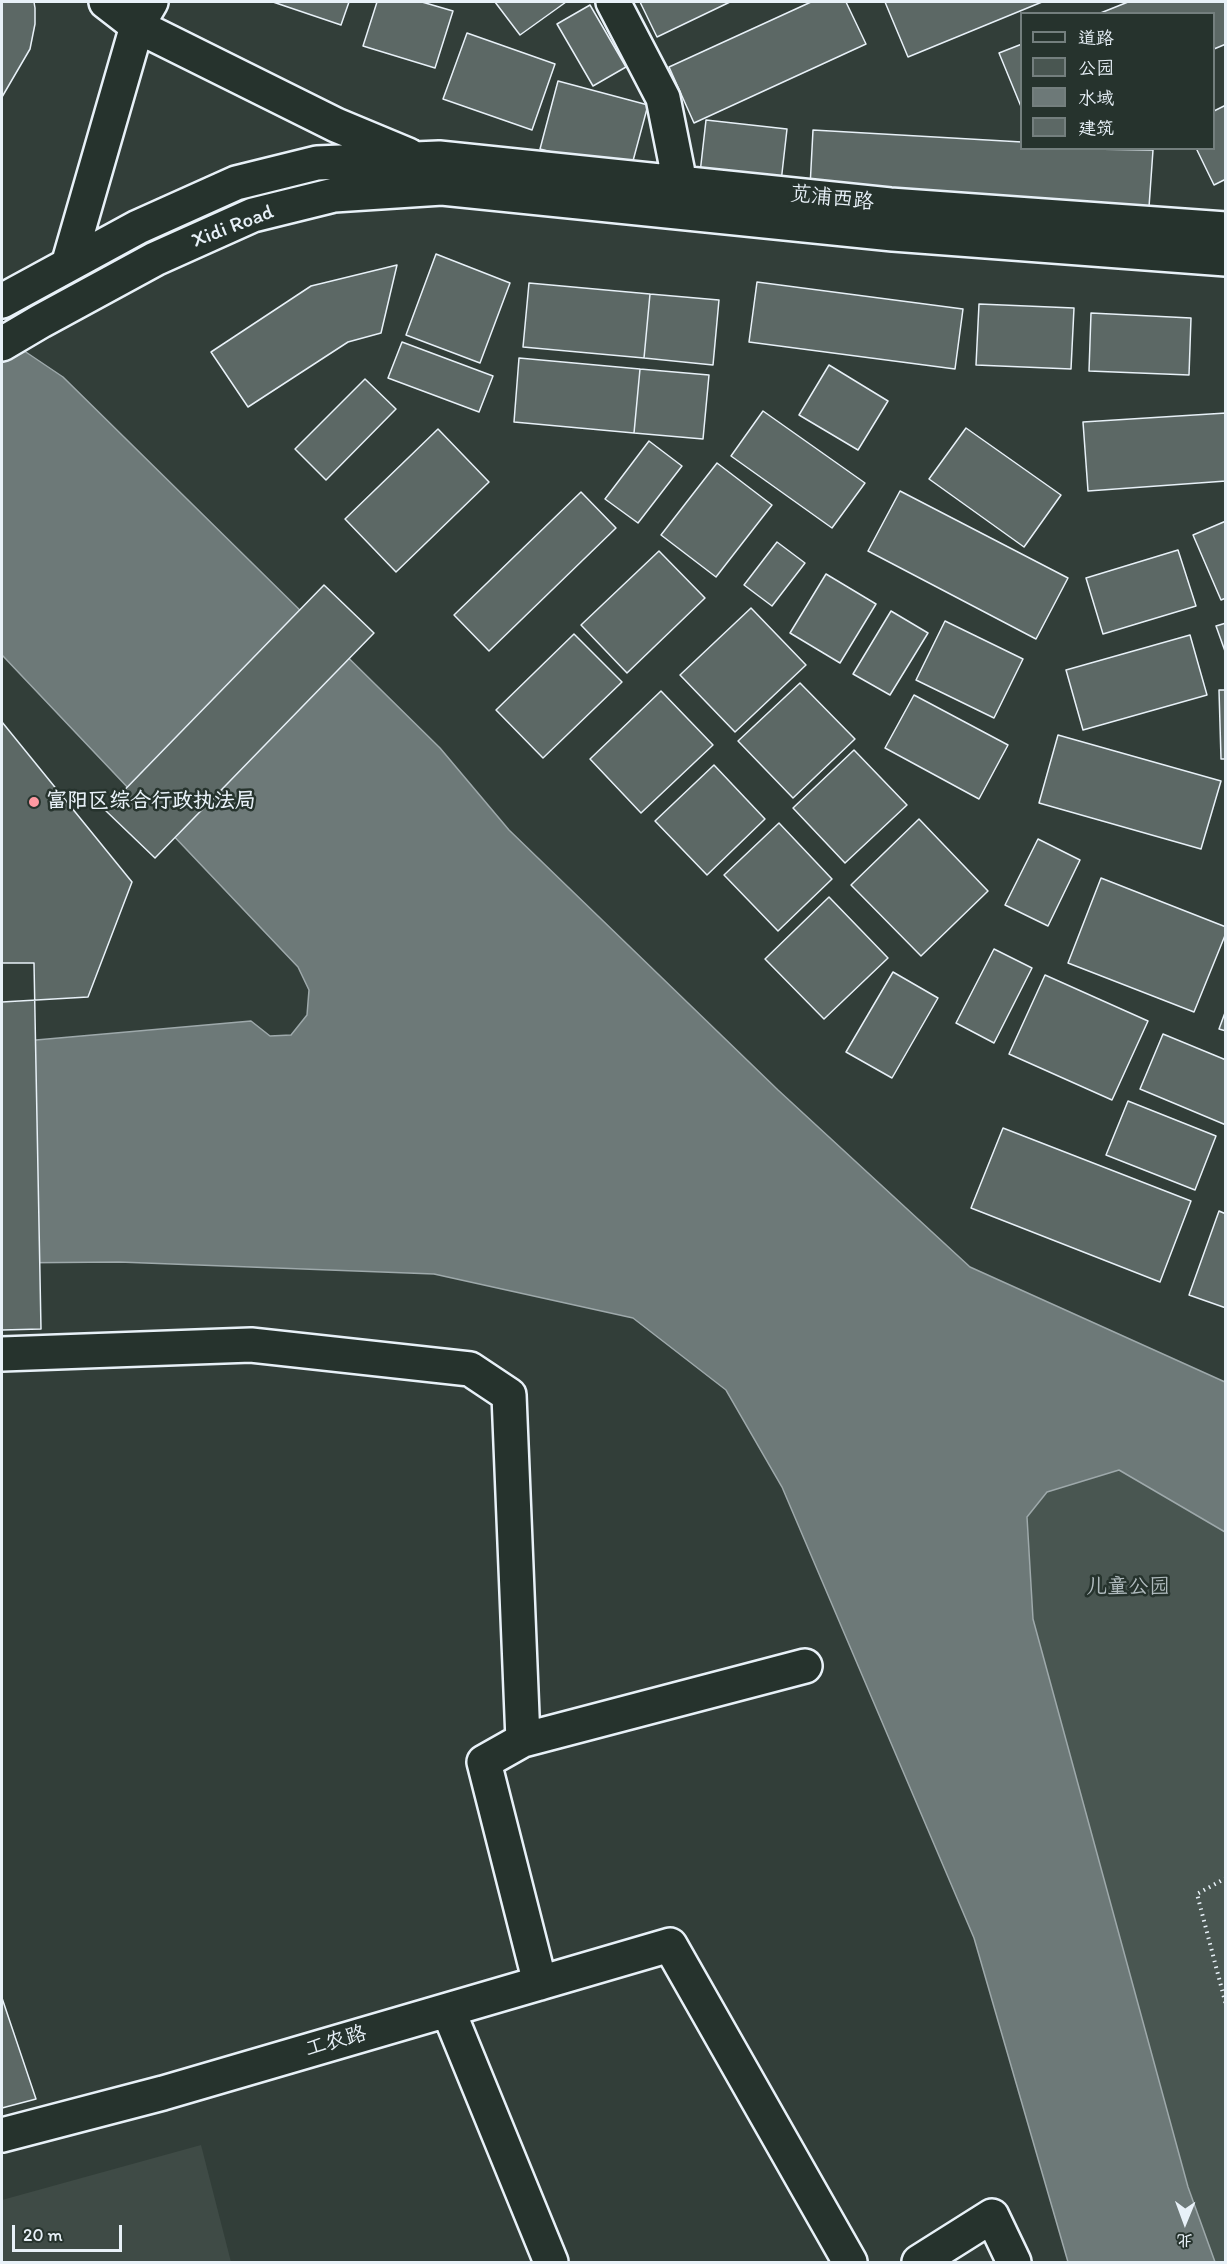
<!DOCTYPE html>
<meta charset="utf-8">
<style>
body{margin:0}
#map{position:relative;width:1227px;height:2264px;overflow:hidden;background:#323e39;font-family:Itim,"LXGW WenKai TC",sans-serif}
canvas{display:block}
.frame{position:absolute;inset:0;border:3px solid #e8f1f8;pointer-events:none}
.legend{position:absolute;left:1020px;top:12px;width:195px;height:138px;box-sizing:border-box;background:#26332d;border:2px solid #747f7e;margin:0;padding:8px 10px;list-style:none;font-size:18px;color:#e8f1f8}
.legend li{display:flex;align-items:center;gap:12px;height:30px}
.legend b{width:30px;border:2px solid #747f7e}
.north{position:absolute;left:1155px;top:2192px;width:60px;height:60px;-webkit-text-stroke:4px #26332d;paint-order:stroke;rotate:181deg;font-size:16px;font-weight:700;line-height:24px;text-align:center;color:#e8f1f8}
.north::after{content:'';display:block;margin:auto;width:21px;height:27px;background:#e8f1f8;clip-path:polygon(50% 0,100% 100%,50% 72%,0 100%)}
.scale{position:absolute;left:12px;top:2225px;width:110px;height:27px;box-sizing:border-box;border:3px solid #e8f1f8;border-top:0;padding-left:8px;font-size:18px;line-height:21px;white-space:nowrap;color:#e8f1f8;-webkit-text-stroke:4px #26332d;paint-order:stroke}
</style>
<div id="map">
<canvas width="1227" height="2264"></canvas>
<div class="frame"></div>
<ul class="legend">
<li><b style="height:8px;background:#26332d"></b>道路</li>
<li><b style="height:16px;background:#495651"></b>公园</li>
<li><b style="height:16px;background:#6d7978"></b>水域</li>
<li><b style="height:16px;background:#5c6865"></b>建筑</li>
</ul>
<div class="north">北</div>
<div class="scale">20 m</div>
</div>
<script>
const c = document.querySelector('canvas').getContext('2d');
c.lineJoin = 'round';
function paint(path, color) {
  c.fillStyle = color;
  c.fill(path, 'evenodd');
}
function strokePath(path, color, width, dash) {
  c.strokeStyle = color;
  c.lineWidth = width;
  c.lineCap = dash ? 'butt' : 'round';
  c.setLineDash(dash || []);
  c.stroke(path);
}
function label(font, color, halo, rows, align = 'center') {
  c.font = font + ' Itim,"LXGW WenKai TC",sans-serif';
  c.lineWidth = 5;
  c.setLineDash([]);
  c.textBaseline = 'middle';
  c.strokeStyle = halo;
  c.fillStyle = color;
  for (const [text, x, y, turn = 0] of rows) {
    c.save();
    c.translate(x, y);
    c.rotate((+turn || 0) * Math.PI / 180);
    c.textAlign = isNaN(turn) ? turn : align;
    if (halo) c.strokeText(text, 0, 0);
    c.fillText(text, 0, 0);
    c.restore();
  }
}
paint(new Path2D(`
 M201 2145 231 2262H2V2200Z`), '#3f4b46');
paint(new Path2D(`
 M1119 1470 1225 1532V2262H1215L1188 2187 1033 1619 1027 1517 1047 1492Z`), '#495651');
const water = new Path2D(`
 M2 336 63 377 440 748 509 830 778 1090 970 1267 1225 1382V1532L1119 1470 1047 1492 1027 1517 1033 1619 1188 2187 1215 2262H1068L974 1938 782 1487 726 1390 633 1318 434 1274 119 1262 2 1263V1039L36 1040 251 1021 270 1036 291 1035 307 1015 309 990 298 967 2 655Z`);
paint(water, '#6d7978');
strokePath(water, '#9ea9ab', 1.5);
const building = new Path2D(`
 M2 2H34L35 8V24L30 49 2 97Z
 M273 2H349L341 25Z
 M377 2H422L453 11 435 68 363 46Z
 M495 2H566L520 35Z
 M640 2H730L657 37Z
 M811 2H846L866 44 694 123 669 67Z
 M885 2H1042L908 57Z
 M1128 2H1226V44L1214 49V14H1098Z
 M590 5 626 67 593 86 557 24Z
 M467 33 555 64 532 130 443 99Z
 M1022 44V109L999 53Z
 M558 81 648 105 630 172 540 149Z
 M1226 105V179L1214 185 1196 148H1214V111Z
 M706 120 787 129 781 182 700 173Z
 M813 130 1022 142V148L1153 150 1149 207 810 187Z
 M436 254 510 283 480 363 406 335Z
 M397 265 381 333 348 342 248 407 211 352 311 286Z
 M757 282 963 309 955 369 749 342Z
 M529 283 650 294 644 358 523 347Z
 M650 294 719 300 713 365 644 358Z
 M979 304 1074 308 1071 369 976 365Z
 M1091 313 1191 318 1189 375 1089 371Z
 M402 342 493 376 479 412 388 378Z
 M519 358 640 369 634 433 514 422Z
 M829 365 888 401 858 450 799 415Z
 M640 369 709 375 703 439 634 433Z
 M365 379 396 409 326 480 295 449Z
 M763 411 865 483 832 528 731 456Z
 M1226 413V481L1088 491 1083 422Z
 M966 428 1061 495 1024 547 929 479Z
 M438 429 489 482 396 572 345 519Z
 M649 441 682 466 638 523 605 499Z
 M717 463 772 505 716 577 661 535Z
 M900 491 1068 578 1036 639 868 551Z
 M581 492 616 528 489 651 454 615Z
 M1226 521V598L1221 600 1193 535Z
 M777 542 805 563 772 606 744 585Z
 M1178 550 1196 606 1103 634 1086 578Z
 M659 551 705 598 627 673 581 625Z
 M826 574 876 604 840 663 790 633Z
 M324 585 374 633 155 858 105 810Z
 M751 608 806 665 735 732 680 675Z
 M891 611 928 633 890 695 853 674Z
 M945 621 1023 659 994 718 916 680Z
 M1226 623V654L1216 626Z
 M574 634 622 682 543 758 496 710Z
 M1190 635 1207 695 1083 730 1066 670Z
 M800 683 855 739 793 798 738 741Z
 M1219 690H1226V759H1221Z
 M661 691 713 745 641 813 590 759Z
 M914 695 1008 745 979 799 885 748Z
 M2 722 132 882 88 997 2 1002Z
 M1058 735 1221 781 1201 849 1039 803Z
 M854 750 907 805 845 863 793 808Z
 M714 765 765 819 707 875 655 821Z
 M919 819 988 891 921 956 851 885Z
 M779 823 832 879 778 931 724 875Z
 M1038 839 1080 860 1048 926 1005 905Z
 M1101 878 1226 927V933L1194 1012 1068 963Z
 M829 897 888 958 824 1019 765 959Z
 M994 949 1032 968 994 1043 956 1023Z
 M2 963H34L41 1329 2 1330Z
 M893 972 938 998 892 1078 846 1052Z
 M1045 975 1148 1021 1112 1100 1009 1054Z
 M1226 1010V1031L1219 1029Z
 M1163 1034 1226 1060V1125L1140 1089Z
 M1128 1101 1216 1136 1195 1190 1106 1155Z
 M1003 1128 1191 1201 1160 1282 971 1208Z
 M1219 1211 1226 1214V1308L1189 1295Z
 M2 1998 36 2099 2 2108Z`);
paint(building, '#5c6865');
strokePath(building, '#e8f1f8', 1.5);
const minor = new Path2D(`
 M106 2 137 26 336 125 408 155
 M613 2 663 98 680 183
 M68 265 137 26 151 2
 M2 301 138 227 236 183 317 163 439 158 890 205 1226 229
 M2 344 41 321 155 259 253 215 334 195 442 188 893 234 1226 259
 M2 1354 251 1345 470 1369 509 1395 523 1740 805 1666
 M523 1740 484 1762 540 1983
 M448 2010 551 2262
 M2 2135 163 2093 670 1945 850 2262
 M919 2262 992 2216 1014 2262`);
strokePath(minor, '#e8f1f8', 38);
strokePath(new Path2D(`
 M1226 1878 1197 1894 1226 2005`), '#e8f1f8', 4, [1.5, 4.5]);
strokePath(minor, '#26332d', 33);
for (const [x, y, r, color] of [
 [34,802,6,"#ff9aa2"]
]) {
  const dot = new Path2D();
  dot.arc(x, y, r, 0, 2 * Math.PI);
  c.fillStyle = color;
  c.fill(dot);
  strokePath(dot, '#26332d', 2);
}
label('21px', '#e8f1f8', '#26332d', [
 ["苋浦西路",832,199,6],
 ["Xidi Road",233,227,-21],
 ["工农路",336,2042,-16]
]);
label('bold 21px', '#e8f1f8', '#26332d', [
 ["富阳区综合行政执法局",46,802]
], 'left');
label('21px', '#b0bbbe', '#26332d', [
 ["儿童公园",1128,1588]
]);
</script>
